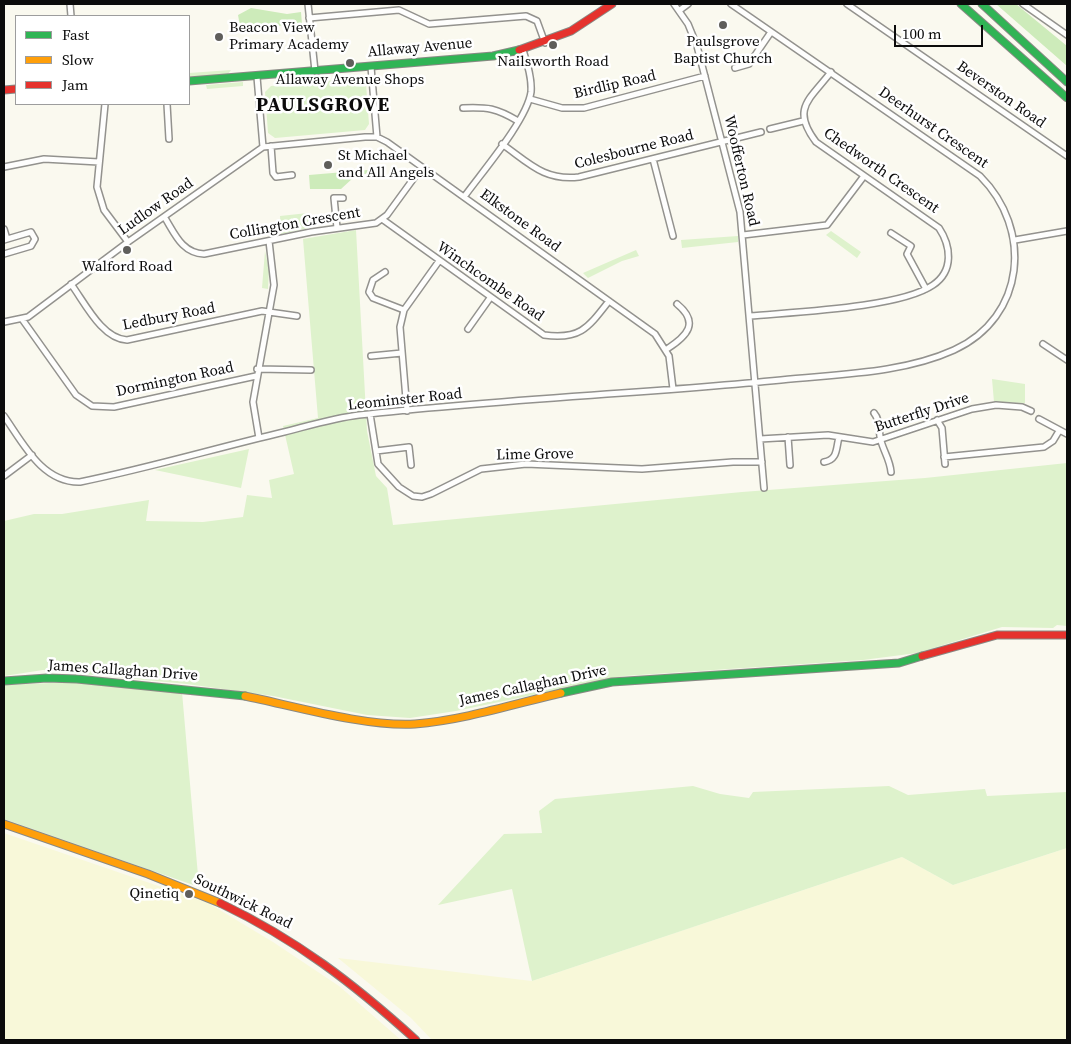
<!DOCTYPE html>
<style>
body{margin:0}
#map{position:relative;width:1071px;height:1044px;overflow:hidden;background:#faf9ef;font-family:"Source Serif 4",serif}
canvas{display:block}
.frame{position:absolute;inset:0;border:5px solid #0b0b0b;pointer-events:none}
.legend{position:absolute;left:15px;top:15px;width:175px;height:90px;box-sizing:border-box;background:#fff;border:1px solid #9d9d9d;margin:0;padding:6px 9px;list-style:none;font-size:15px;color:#0b0b0b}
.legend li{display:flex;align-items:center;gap:10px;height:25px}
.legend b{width:25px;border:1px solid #9d9d9d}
.scale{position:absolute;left:894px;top:25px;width:89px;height:22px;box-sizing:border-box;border:2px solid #0b0b0b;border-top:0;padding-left:6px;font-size:15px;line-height:18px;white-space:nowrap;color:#0b0b0b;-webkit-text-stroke:4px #fff;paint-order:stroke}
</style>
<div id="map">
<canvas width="1071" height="1044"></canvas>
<div class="frame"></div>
<ul class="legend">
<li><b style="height:6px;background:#30b455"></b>Fast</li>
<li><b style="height:6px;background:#ff9f0a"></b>Slow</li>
<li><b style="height:6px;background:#e5322d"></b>Jam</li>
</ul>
<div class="scale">100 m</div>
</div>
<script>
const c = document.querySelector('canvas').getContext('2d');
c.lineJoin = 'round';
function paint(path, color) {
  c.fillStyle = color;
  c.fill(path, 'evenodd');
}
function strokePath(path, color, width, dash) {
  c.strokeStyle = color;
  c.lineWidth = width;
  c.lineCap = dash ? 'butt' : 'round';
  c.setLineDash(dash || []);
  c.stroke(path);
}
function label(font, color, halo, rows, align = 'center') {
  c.font = font + ' "Source Serif 4",serif';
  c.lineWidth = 5;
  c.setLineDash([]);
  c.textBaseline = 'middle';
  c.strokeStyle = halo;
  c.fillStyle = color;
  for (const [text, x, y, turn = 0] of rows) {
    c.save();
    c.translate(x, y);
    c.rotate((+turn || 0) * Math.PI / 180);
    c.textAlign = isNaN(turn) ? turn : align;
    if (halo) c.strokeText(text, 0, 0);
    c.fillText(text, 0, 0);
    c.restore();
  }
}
paint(new Path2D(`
 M4 833 208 903 273 942 339 986 401 1040H4Z
 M1067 848V1040H432L411 1018 338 958 532 981 902 857 953 885Z`), '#f8f8d9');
paint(new Path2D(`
 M231 70 228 74 189 77V73Z
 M360 78 366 84 369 124 365 130 275 138 268 133 265 92 271 86Z
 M243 82V86L207 89 206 85Z
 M308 213 309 228 281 234 280 216Z
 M356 230 367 431 376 476 387 488 393 525 742 492 925 478 1067 463V626L1057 625 1053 628 1002 627 917 653 863 660 624 676 456 711 410 718 367 715 273 696 187 684 43 670 4 676V521L34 514H62L149 500 146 521 203 522 243 517 247 495 272 498 269 480 294 474 283 426 318 418 303 239Z
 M831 231 861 252 857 258 826 235Z
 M738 236V242L682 248 681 240Z
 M636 250 639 256 622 261 588 278 583 273Z
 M265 251 269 270 268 289 262 288Z
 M992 379 1025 384V403L994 402Z
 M249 449 241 488 155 470Z
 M73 682 182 692 199 887 4 819V685Z
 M693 786 720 794 749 798 753 792 889 786 908 795 985 789 987 796 1067 792V848L953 885 902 857 532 981 512 889 438 905 504 834 542 833 539 811 555 799Z`), '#def2cc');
paint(new Path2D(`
 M996 4H1016L1067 46V66Z
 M251 8 287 14 301 12 302 24 248 28 240 26 238 15Z
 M368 170V173L353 178 341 189H310L309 175Z`), '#cdebba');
const street = new Path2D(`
 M70 4 71 16
 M308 4 315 71
 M674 4 688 24 697 46 740 212 764 488
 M847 4 1067 156
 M1023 4 1067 35
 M680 10 688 4
 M309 18 399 10 429 24 526 16 537 21 545 43
 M371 67 377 137
 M735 68 749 64 771 32
 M257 77 263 147
 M530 99 562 108H584L705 76
 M105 104 97 187 104 210 128 242
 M167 104 169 139
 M463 108C488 107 496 108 518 121
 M770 129 803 121
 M502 144C529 163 544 181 579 177L761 132
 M271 146 273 173 276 177 292 175
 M653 159 673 236
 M4 167 44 159 99 162
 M464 197C482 172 527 120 531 92 532 78 527 63 523 50
 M165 218C175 234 182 253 204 254L311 232 376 223 387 215 422 167
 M382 219 544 335C580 340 588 328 609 301
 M337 228 334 198H343
 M4 229 7 239
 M891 233 911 246 907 254 926 289
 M743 235 827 225 864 176
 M4 240 31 232 35 239 31 246 4 254
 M1015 240 1067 231
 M385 272 373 280 369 292 373 298 404 310
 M71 284C85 303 102 339 127 340L262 311 297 316
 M750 316C792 312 900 308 933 285 954 271 951 246 939 228L816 142C791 109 809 100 831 72
 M22 319 76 395 92 406 114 407 256 376
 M4 322 28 317 128 242 263 147 365 137H377L387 142 655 334 669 356 673 389
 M468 329 490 298
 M1043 344 1067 360
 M667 349C687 336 700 323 677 304
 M371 356 402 353
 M257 369 311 370
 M407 411 400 327 404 310 439 261
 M874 413C881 421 878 431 881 441 884 452 890 460 891 472
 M370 414 378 464 399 487 413 496 422 497 431 494 481 469 526 464 642 469 733 462H762
 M4 416C23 443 42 483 80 482 149 468 216 448 284 432 308 426 334 418 359 415 499 399 640 394 781 380 837 374 901 374 954 350 1026 317 1033 229 980 176L731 4
 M1039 419 1067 434
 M937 420 942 428 945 464
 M788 437 790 465
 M259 438 253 402 274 285 269 241
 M760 439 828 435 873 442 972 409 996 405 1022 407 1031 411
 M376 451 409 447 411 465
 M944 457 1044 447 1053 441 1059 431
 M824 462C838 460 836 448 839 437
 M4 476 32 455`);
const fast = new Path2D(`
 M961 4 1067 98
 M982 4 1067 82
 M189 81 493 56 519 50
 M4 681 47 678 77 679 245 696
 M561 693 612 682 899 663 922 656`);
const slow = new Path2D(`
 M245 696C294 706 366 727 415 724 464 720 514 704 561 693
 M4 824 148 874 220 903`);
const jam = new Path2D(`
 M519 50 571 31 612 4
 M4 90 16 89
 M922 656 997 635H1067
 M220 903C297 940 353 983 416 1040`);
strokePath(street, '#93928e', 8);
strokePath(fast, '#898984', 9);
strokePath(slow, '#898984', 9);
strokePath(jam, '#898984', 9);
strokePath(street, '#fefefd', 5);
strokePath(fast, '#30b455', 7);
strokePath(slow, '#ff9f0a', 7);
strokePath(jam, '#e5322d', 7);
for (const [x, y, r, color] of [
 [723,25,5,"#5f5e5b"],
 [219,37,5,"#5f5e5b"],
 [553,45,5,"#5f5e5b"],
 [350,63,5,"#5f5e5b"],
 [328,165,5,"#5f5e5b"],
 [127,250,5,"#5f5e5b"],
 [189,894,5,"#5f5e5b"]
]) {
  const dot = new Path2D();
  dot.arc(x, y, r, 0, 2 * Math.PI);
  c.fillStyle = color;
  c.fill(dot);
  strokePath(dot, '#fff', 2);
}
label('15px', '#0b0b0b', '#fff', [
 ["Beacon View",229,28,"left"],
 ["Primary Academy",229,45,"left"],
 ["Paulsgrove",723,42],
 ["Baptist Church",723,59],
 ["Nailsworth Road",553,62],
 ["Allaway Avenue Shops",350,80],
 ["St Michael",338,156,"left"],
 ["and All Angels",338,173,"left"],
 ["Walford Road",127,267],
 ["Qinetiq",179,894,"right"]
]);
label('15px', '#0b0b0b', '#fff', [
 ["Allaway Avenue",420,48,-5],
 ["Birdlip Road",615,85,-13],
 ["Beverston Road",1001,95,35],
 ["Deerhurst Crescent",933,128,35],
 ["Colesbourne Road",634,150,-14],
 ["Woofferton Road",741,171,77],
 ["Chedworth Crescent",881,171,35],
 ["Ludlow Road",156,207,-35],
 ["Elkstone Road",520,221,36],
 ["Collington Crescent",295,224,-10],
 ["Winchcombe Road",490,282,35],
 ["Ledbury Road",169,317,-11],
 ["Dormington Road",175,380,-12],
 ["Leominster Road",405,400,-6],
 ["Butterfly Drive",922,413,-18],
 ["Lime Grove",535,455,-1],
 ["James Callaghan Drive",123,671,4],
 ["James Callaghan Drive",533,686,-12],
 ["Southwick Road",243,902,26]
]);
c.letterSpacing = '1px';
label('bold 20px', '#0b0b0b', '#fff', [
 ["PAULSGROVE",323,106]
]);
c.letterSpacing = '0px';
</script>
